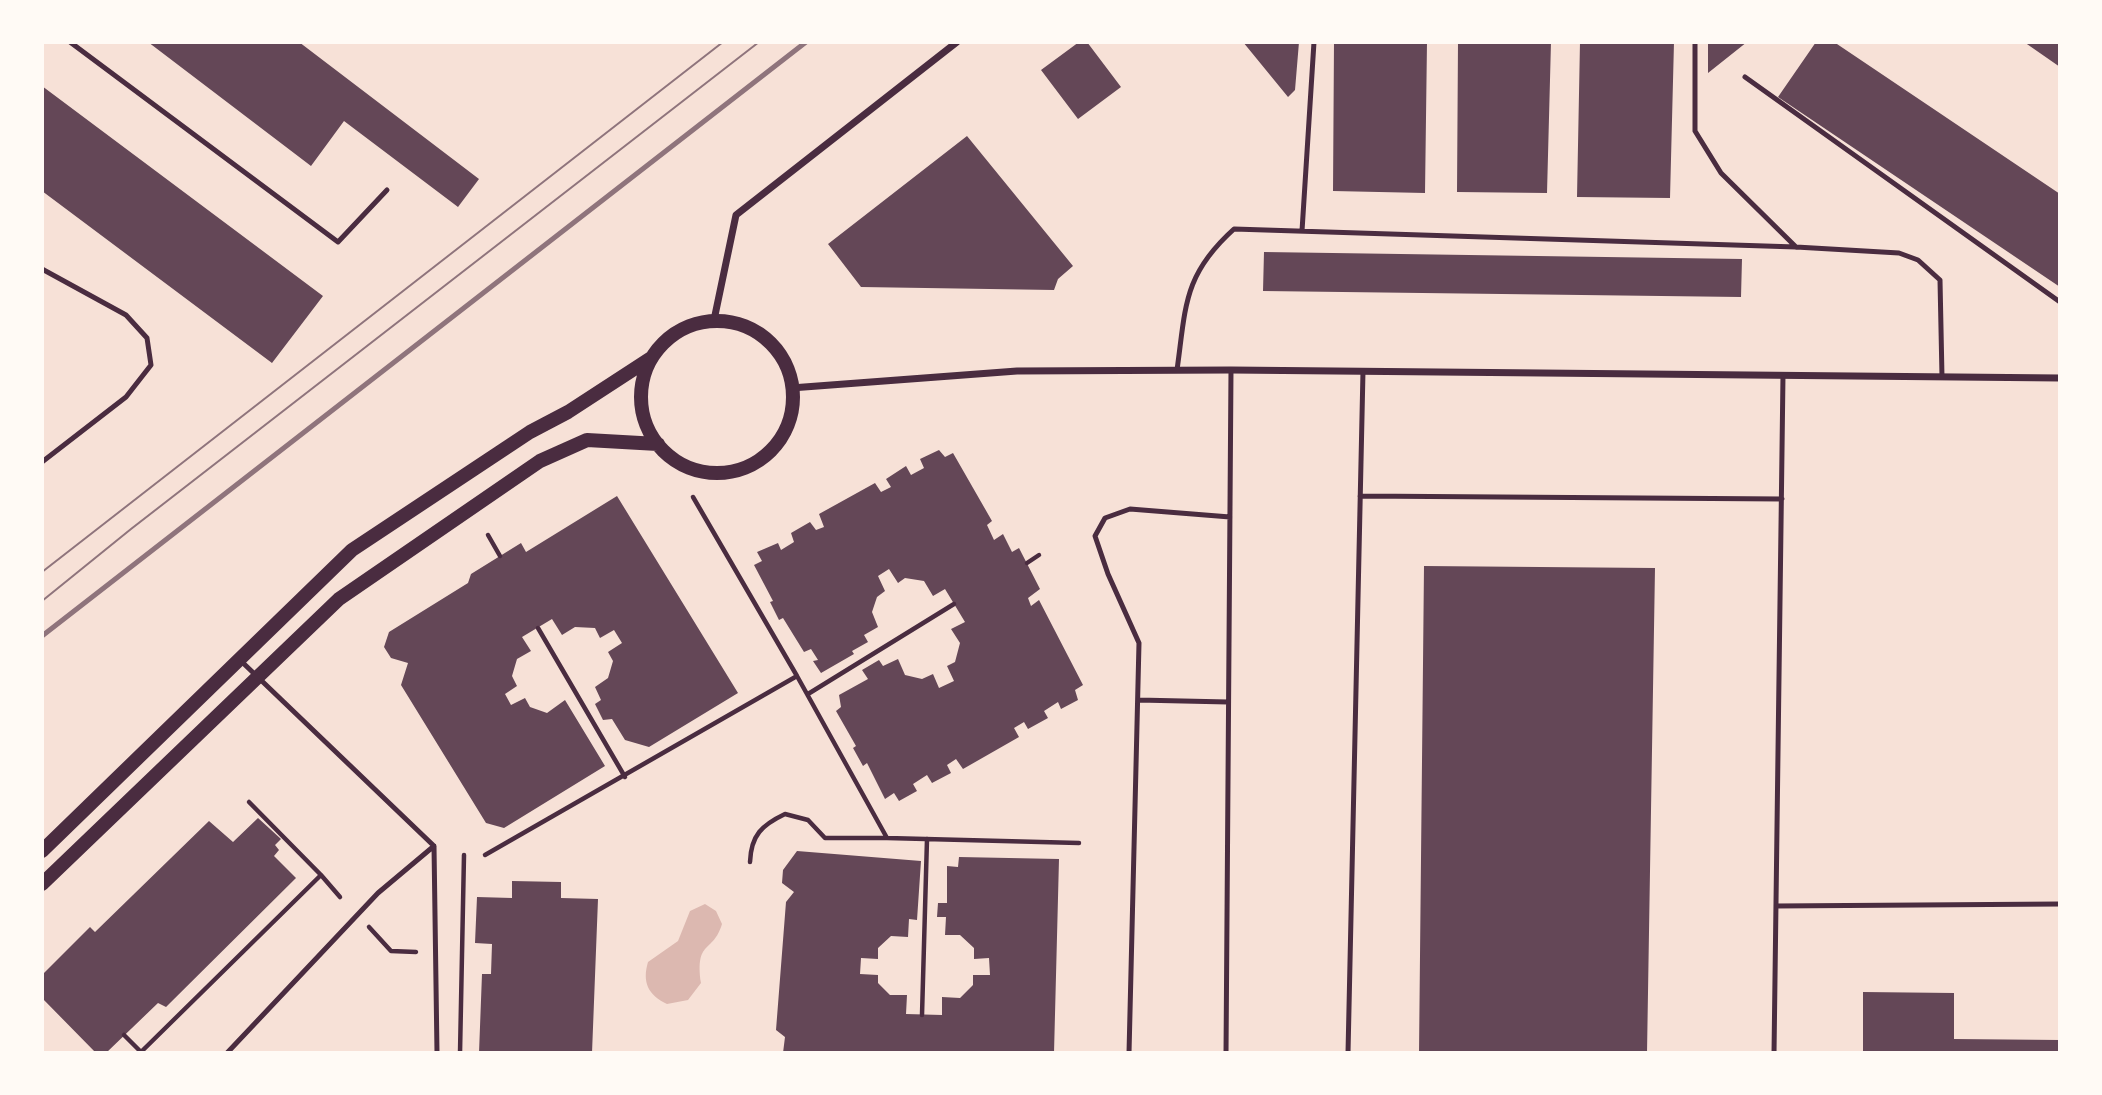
<!DOCTYPE html>
<style>
body{margin:0}
#map{position:relative;width:2102px;height:1095px;overflow:hidden;background:#f7e1d7;font-family:"DejaVu Sans",sans-serif}
canvas{display:block}
.frame{position:absolute;inset:0;border:44px solid #fffaf5;pointer-events:none}
</style>
<div id="map">
<canvas width="2102" height="1095"></canvas>
<div class="frame"></div>
</div>
<script>
const c = document.querySelector('canvas').getContext('2d');
c.lineJoin = 'round';
function paint(path, color) {
  c.fillStyle = color;
  c.fill(path, 'evenodd');
}
function strokePath(path, color, width, dash) {
  c.strokeStyle = color;
  c.lineWidth = width;
  c.lineCap = dash ? 'butt' : 'round';
  c.setLineDash(dash || []);
  c.stroke(path);
}
paint(new Path2D(`
 M705 904 716 911 722 924C713 954 695 939 701 983L688 1000 667 1004C648 995 642 982 648 962L678 941 690 911Z`), '#dcb8b0');
paint(new Path2D(`
 M148 42H299L479 179 458 207 344 121 311 166Z
 M1079 42H1087L1121 87 1078 119 1041 70Z
 M1243 42H1299L1295 90 1288 97Z
 M1334 42H1427L1425 193 1333 191Z
 M1458 42H1551L1547 193 1457 192Z
 M1580 42H1674L1670 198 1577 197Z
 M1708 42H1747L1708 73Z
 M1816 42H1834L2060 194V287L1778 97Z
 M2024 42H2060V67Z
 M42 86 323 296 272 363 42 191Z
 M967 136 1073 266 1058 279 1054 290 861 287 828 244Z
 M1264 252 1742 259 1741 297 1263 291Z
 M939 450 945 457 953 453 992 521 987 525 994 540 1003 534 1012 552 1019 548 1040 589 1028 598 1031 606 1039 600 1083 685 1075 690 1078 700 1061 709 1058 702 1044 711 1048 718 1028 729 1024 722 1014 728 1019 737 963 769 956 759 947 765 951 773 932 783 927 775 913 784 917 791 899 801 894 793 885 799 867 763 863 766 853 748 856 746 836 711 841 707 839 695 868 679 862 670 879 660 883 666 898 659 905 675 922 679 933 674 939 688 954 681 947 666 955 662 960 643 951 629 965 622 945 589 933 596 924 581 905 578 898 583 889 569 878 576 885 591 877 597 872 612 878 627 864 635 868 642 852 651 854 654 821 673 813 661 818 660 811 649 804 652 783 618 779 620 770 602 773 601 754 565 762 561 757 552 778 543 781 550 794 542 791 533 810 522 816 530 824 527 819 514 875 483 881 492 891 487 886 479 906 466 911 475 924 468 920 459Z
 M617 496 738 693 649 747 625 740 612 719 603 720 595 704 601 700 595 687 608 678 613 661 608 652 622 643 614 630 600 638 595 628 575 627 562 635 552 619 522 637 531 651 517 659 512 676 517 686 505 694 511 705 525 698 530 707 547 713 565 700 605 766 504 828 486 823 401 685 408 663 391 658 384 647 389 632 468 583 471 574 521 543 526 552Z
 M1424 566 1655 568 1647 1053H1419Z
 M258 818 281 839 275 845 279 850 274 856 296 878 166 1007 158 1003 106 1053H96L42 998V975L90 927 95 932 209 821 233 842Z
 M797 851 921 861 917 920 909 919 908 937 891 936 878 948V959L861 958 860 974 878 975V983L890 995H907L906 1014 942 1015V997L960 998 973 985V975H990L989 958 974 959V948L960 935H945L946 917H937L938 903H947V866L958 867 959 857 1059 859 1054 1053H783L785 1037 776 1030 786 902 794 892 782 883 783 870Z
 M512 881 561 882V898L598 899 592 1053H479L482 974H491L492 944 475 943 477 897 512 898Z
 M1863 992 1954 993V1039L2060 1040V1053H1863Z`), '#644757');
strokePath(new Path2D(`
 M693 497 797 676
 M488 535 500 556
 M1027 563 1039 555
 M538 628 625 777
 M808 694 954 604
 M887 838 1079 843
 M485 855 797 676 887 838H825L808 820 785 814C762 825 751 835 750 862
 M321 875 340 897
 M369 927 391 951 416 952
 M922 1015 927 839
 M124 1035 141 1052 321 875 249 802
 M460 1053 464 855`), '#4a2c40', 4.5);
strokePath(new Path2D(`
 M70 42 338 242 387 190
 M1695 42V131L1721 173 1796 247
 M1745 77 2060 302
 M1302 231 1314 42
 M42 269 126 315 147 338 151 365 126 397 42 462
 M1177 370C1186 306 1183 275 1234 229L1796 247 1899 253 1918 260 1940 280 1942 377
 M1360 496 1782 499
 M1138 700 1228 702
 M434 846 437 1053
 M1776 906 2060 904
 M227 1053 378 893 434 846 241 661
 M1129 1053 1139 643 1108 574 1095 536 1105 518 1130 509 1230 517
 M1226 1053 1231 370
 M1348 1053 1363 371
 M1774 1053 1783 375`), '#4a2c40', 5);
strokePath(new Path2D(`
 M714 320 736 215 957 42
 M791 388 1017 371 1231 370 2060 378`), '#4a2c40', 7);
strokePath(new Path2D(`
 M641 397a76 76 0 1 1 152 0a76 76 0 1 1-152 0Z
 M42 851 352 550 530 432 568 412 651 358
 M42 884 339 599 540 461 587 440 658 444`), '#4a2c40', 14);
strokePath(new Path2D(`
 M42 572 723 42
 M42 601 131 529 759 42`), '#8f747c', 2);
strokePath(new Path2D(`
 M42 636 806 42`), '#8f747c', 5);
</script>
